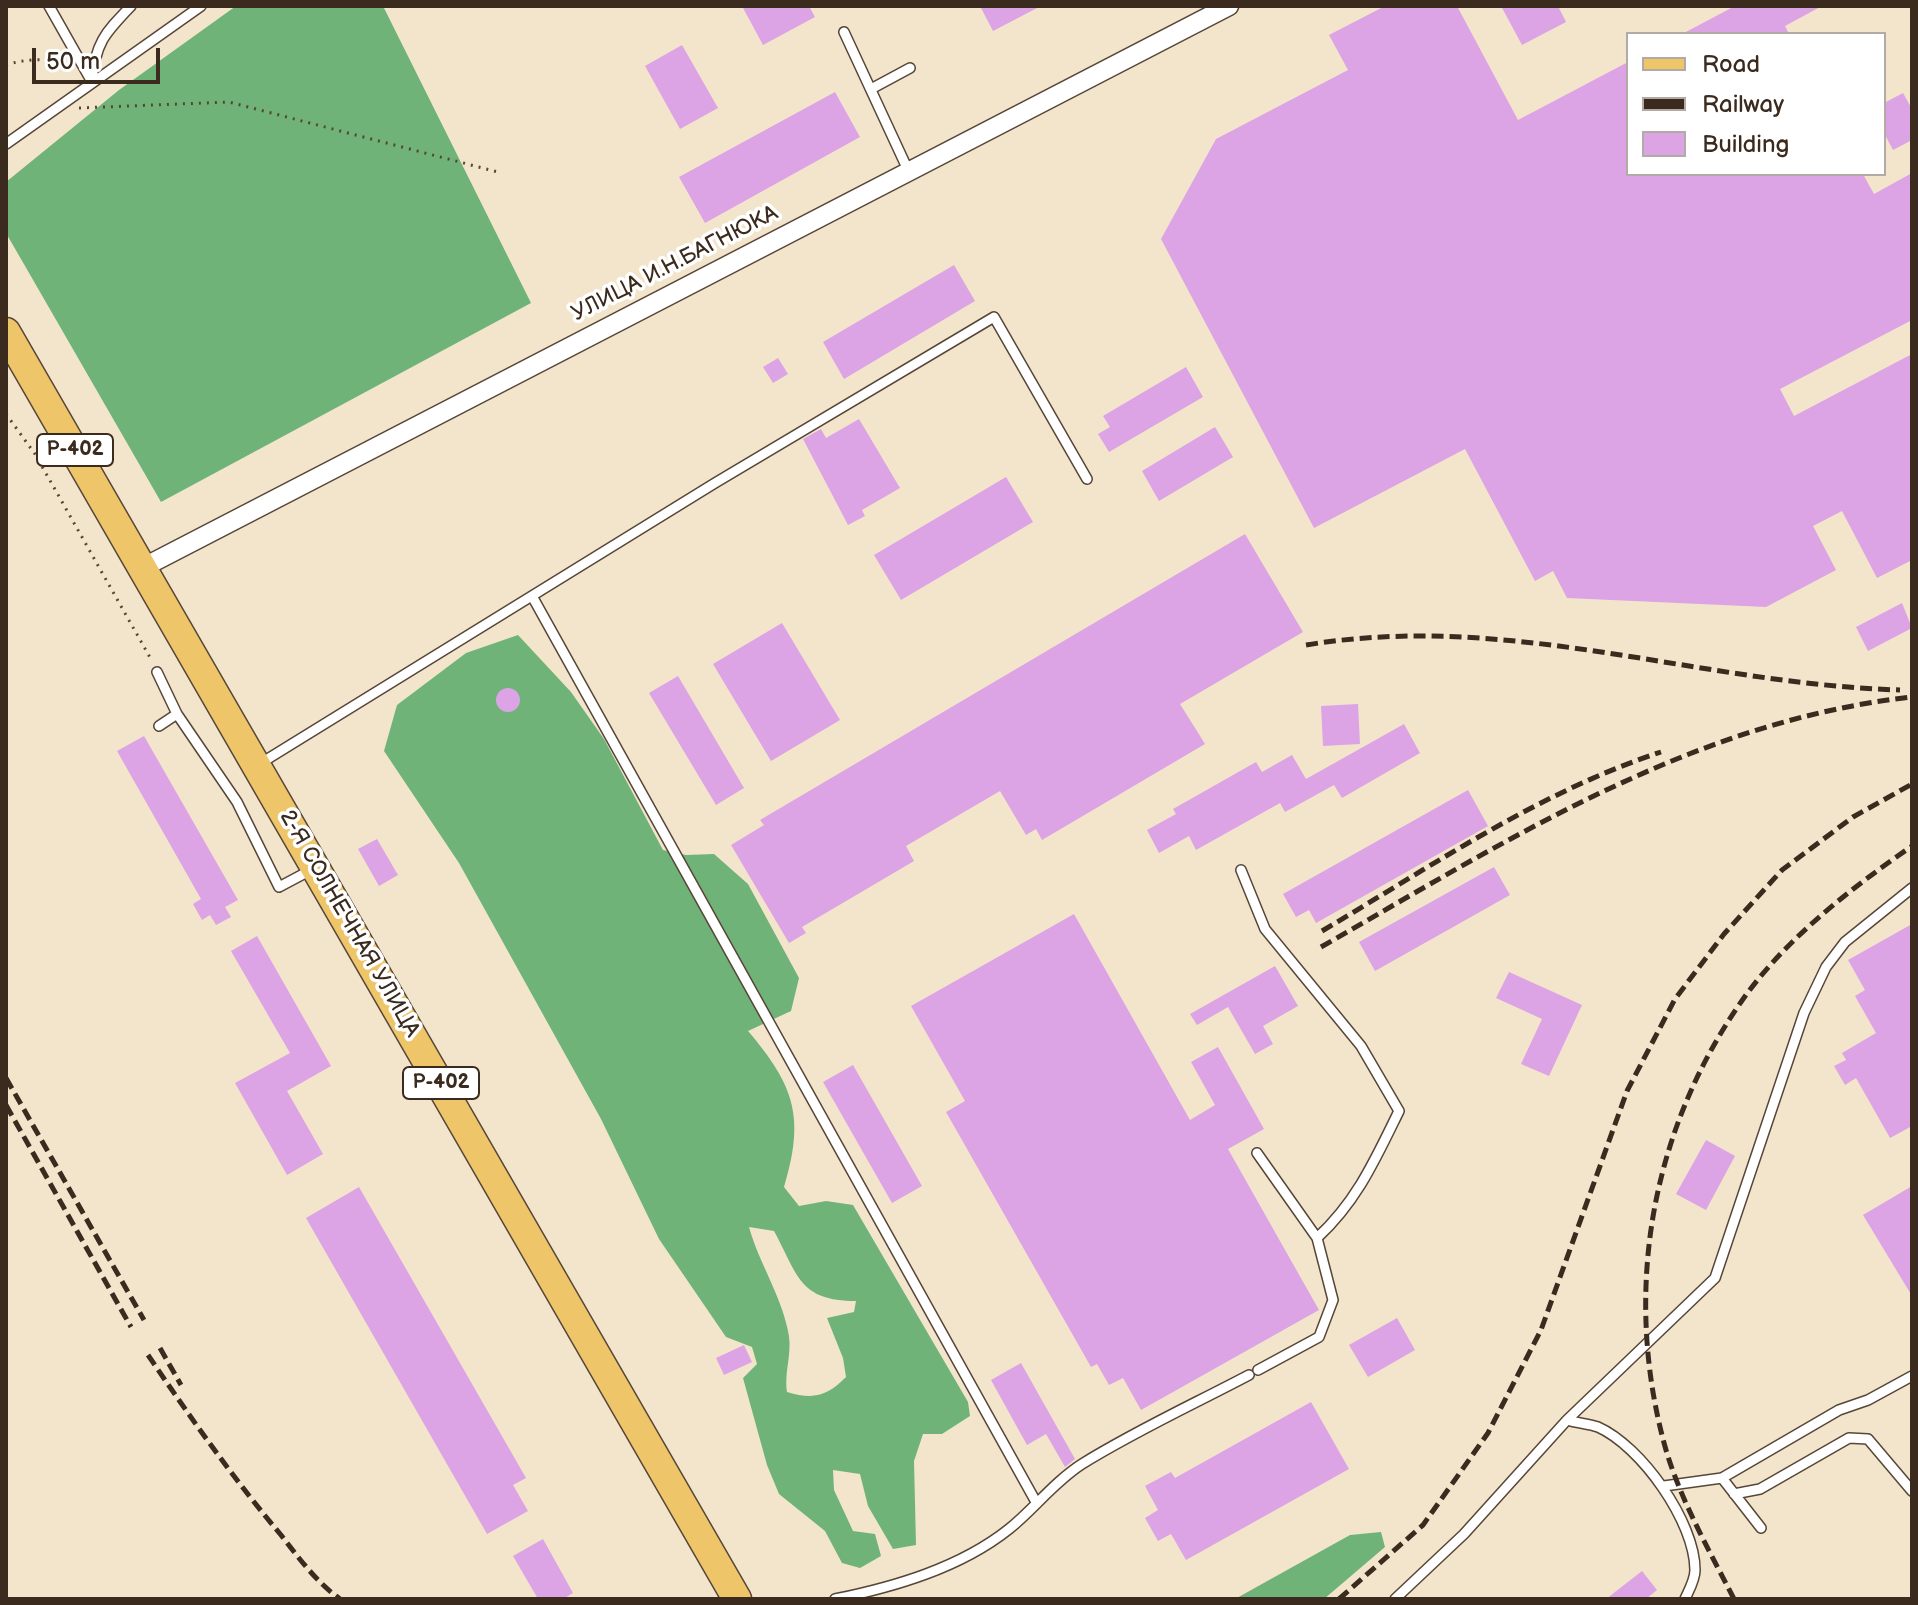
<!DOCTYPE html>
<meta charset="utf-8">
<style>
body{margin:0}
#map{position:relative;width:1918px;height:1605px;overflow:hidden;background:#f3e5cc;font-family:"Balsamiq Sans",sans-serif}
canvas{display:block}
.frame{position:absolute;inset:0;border:8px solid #3b2a1e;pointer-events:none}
.legend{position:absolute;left:1626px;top:32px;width:260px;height:144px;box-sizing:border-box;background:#fff;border:2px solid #b1aaa5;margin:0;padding:10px 14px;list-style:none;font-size:24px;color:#3b2a1e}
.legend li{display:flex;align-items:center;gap:16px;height:40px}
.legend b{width:40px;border:2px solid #b1aaa5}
.scale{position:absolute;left:32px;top:48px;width:128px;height:36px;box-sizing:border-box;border:4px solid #3b2a1e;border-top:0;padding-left:10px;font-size:24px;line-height:28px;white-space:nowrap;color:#3b2a1e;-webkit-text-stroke:6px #fff;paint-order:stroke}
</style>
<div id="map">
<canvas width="1918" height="1605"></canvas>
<div class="frame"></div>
<ul class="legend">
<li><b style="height:10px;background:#eec569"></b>Road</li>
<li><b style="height:10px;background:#3b2a1e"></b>Railway</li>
<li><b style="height:22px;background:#dca3e5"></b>Building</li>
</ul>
<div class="scale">50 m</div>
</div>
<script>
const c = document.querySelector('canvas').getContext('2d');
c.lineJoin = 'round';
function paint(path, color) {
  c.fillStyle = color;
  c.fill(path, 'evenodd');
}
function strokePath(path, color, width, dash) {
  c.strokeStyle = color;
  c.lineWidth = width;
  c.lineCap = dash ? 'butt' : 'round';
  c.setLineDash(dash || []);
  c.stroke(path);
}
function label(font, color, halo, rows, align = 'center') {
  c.font = font + ' "Balsamiq Sans",sans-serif';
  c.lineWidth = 7;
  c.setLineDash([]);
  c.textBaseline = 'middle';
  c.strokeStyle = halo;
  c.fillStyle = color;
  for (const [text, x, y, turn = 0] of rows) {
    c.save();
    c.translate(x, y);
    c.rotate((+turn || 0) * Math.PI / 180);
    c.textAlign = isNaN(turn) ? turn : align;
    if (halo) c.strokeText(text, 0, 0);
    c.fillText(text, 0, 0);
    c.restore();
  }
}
paint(new Path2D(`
 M236 6H383L531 303 161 502 6 233V182L119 90Z
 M518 635 571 692 604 739 663 850 686 855 714 854 748 884 799 978 791 1011 748 1031C795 1086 805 1118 784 1187L799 1206 826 1201 853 1205 968 1402 970 1416 942 1434H923L914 1461 916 1545 893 1549 868 1506 860 1474 833 1470 834 1490 853 1531 875 1534 881 1556 860 1568 842 1563 825 1531 779 1494 767 1465 743 1378 757 1364 752 1347 726 1337 659 1239 601 1119 459 863 384 751 397 705 466 653ZM749 1227 774 1231C798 1275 799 1301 856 1301L854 1312 827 1318 843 1358 846 1377C827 1396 814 1400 787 1392 784 1370 793 1353 788 1331 781 1295 759 1263 749 1227Z
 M1381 1532 1385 1547 1324 1599H1235L1350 1535Z`), '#6fb378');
paint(new Path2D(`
 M742 6H809L815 17 763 45Z
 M980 6H1041L993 31Z
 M1385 6H1457L1518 120 1628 62V174H1863L1874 194 1912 173V320L1780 389 1794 416 1912 354V560L1877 578 1842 511 1813 526 1836 570 1766 607 1567 598 1553 571 1535 581 1465 449 1314 528 1161 239 1216 139 1348 70 1329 35Z
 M1501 6H1558L1566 22 1522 45Z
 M1735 6H1822L1785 26 1789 34H1682Z
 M682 45 718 108 680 129 645 66Z
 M835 92 860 137 705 223 679 177Z
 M1903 93 1912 109V140L1893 150 1884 133V103Z
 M954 265 975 301 844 379 823 342Z
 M778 358 788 374 773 383 763 367Z
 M1186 367 1203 397 1109 452 1098 434 1110 427 1103 416Z
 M859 419 900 488 862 510 865 516 848 525 803 439 821 429 826 438Z
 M1215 427 1233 457 1159 501 1142 471Z
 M1006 477 1033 522 901 600 874 555Z
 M1245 534 1303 632 1180 704 1205 744 1042 840 1036 829 1026 835 1000 791 906 846 914 861 802 927 806 933 789 943 731 845 764 825 760 820Z
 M1902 603 1912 628 1868 651 1856 627Z
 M782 623 840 720 771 761 713 664Z
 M678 676 744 788 716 805 649 693Z
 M496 700a12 12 0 1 1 24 0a12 12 0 1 1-24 0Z
 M1358 704 1360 744 1323 746 1321 706Z
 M1404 724 1420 753 1342 798 1334 785 1285 812 1280 803 1196 850 1189 836 1159 853 1147 830 1176 814 1173 809 1256 762 1262 772 1292 755 1306 779Z
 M144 736 238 900 225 907 231 917 216 925 210 915 202 920 193 904 201 899 117 751Z
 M1468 790 1488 826 1316 923 1309 910 1296 917 1283 894Z
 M377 839 398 875 379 886 358 849Z
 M1494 867 1510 895 1375 971 1359 942Z
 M1074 914 1190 1120 1215 1105 1191 1062 1218 1047 1264 1129 1228 1149 1319 1310 1141 1410 1123 1378 1109 1385 1097 1364 1091 1367 946 1112 965 1101 911 1006Z
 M1912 924V1126L1890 1138 1856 1078 1845 1085 1834 1066 1846 1060 1842 1053 1876 1033 1855 996 1865 990 1848 960Z
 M257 936 331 1066 287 1091 323 1154 287 1175 235 1083 290 1053 231 951Z
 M1275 966 1298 1006 1263 1026 1273 1044 1255 1054 1228 1007 1197 1025 1190 1014Z
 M1509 972 1582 1005 1549 1076 1521 1064 1542 1019 1496 998Z
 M853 1065 922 1186 892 1203 823 1082Z
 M1706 1140 1735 1156 1706 1210 1676 1194Z
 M1912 1186V1296L1863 1215Z
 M359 1187 526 1478 513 1485 528 1511 487 1534 306 1218Z
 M1397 1318 1415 1350 1368 1377 1349 1345Z
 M744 1345 752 1362 724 1375 716 1358Z
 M1021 1363 1075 1459 1065 1467 1046 1434 1027 1445 991 1380Z
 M1311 1402 1349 1469 1186 1560 1171 1534 1158 1541 1145 1518 1158 1510 1145 1486 1171 1472 1175 1478Z
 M543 1539 573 1593 563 1599H538L513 1556Z
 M1642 1571 1657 1590 1646 1599H1606Z`), '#dca3e5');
const lane = new Path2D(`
 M49 6 92 82
 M844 32 908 170
 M92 82C95 43 105 33 131 6
 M871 89 910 68
 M6 144 201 6
 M532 596 1036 1502
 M157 672 177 714
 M159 726 177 714 237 802 279 887 311 870
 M261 763 715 483 994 317 1087 479
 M1241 870 1265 929 1361 1046 1399 1111C1375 1160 1357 1201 1317 1238
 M1257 1153 1317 1238 1333 1300 1319 1337 1258 1370
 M1567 1420C1577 1423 1589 1424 1598 1427 1641 1446 1695 1522 1695 1570 1695 1580 1689 1590 1685 1599
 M1722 1478 1761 1528
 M1664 1486 1722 1478 1839 1410 1868 1400 1912 1376
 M1734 1494 1760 1489 1849 1438 1868 1439 1912 1491
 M835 1599C894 1587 960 1568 1009 1529 1034 1509 1054 1482 1082 1464 1135 1431 1194 1404 1249 1375
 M1395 1599 1464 1534 1567 1420 1715 1278 1804 1013 1826 967 1845 942 1912 888`);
const street = new Path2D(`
 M144 567 1229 6`);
const primary = new Path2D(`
 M6 332 737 1599`);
strokePath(lane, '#574638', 12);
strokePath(street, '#574638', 21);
strokePath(primary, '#574638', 31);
strokePath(new Path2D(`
 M6 65C24 59 52 56 68 68
 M79 108 229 102 498 172
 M6 414 35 454 152 661`), '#574638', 3, [2, 6]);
strokePath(lane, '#fff', 9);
strokePath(street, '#fff', 18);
strokePath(primary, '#eec569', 28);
strokePath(new Path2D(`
 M1306 645C1512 611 1698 684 1900 690
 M1322 931C1432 866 1539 792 1661 752
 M1321 947C1508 840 1693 721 1912 697
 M6 1078 144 1320
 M6 1105 131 1327
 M160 1348 181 1385
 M148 1355C190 1417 233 1478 281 1535 299 1558 316 1582 340 1599
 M1339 1599 1423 1525 1488 1433 1541 1330 1627 1091 1675 999 1724 934 1782 870 1853 817 1912 784
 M1734 1599C1708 1548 1677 1494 1663 1439 1623 1285 1653 1124 1746 995 1789 936 1853 887 1912 846`), '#3b2a1e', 5, [12, 6]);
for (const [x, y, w] of [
 [75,450,76],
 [441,1083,76]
]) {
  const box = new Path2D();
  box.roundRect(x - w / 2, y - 16, w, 32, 6);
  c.fillStyle = '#fff';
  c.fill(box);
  strokePath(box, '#3b2a1e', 2);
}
label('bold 20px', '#3b2a1e', null, [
 ["Р-402",75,450],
 ["Р-402",441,1083]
]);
label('22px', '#3b2a1e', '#fff', [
 ["УЛИЦА И.Н.БАГНЮКА",675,264,-27],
 ["2-Я СОЛНЕЧНАЯ УЛИЦА",349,924,60]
]);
</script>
